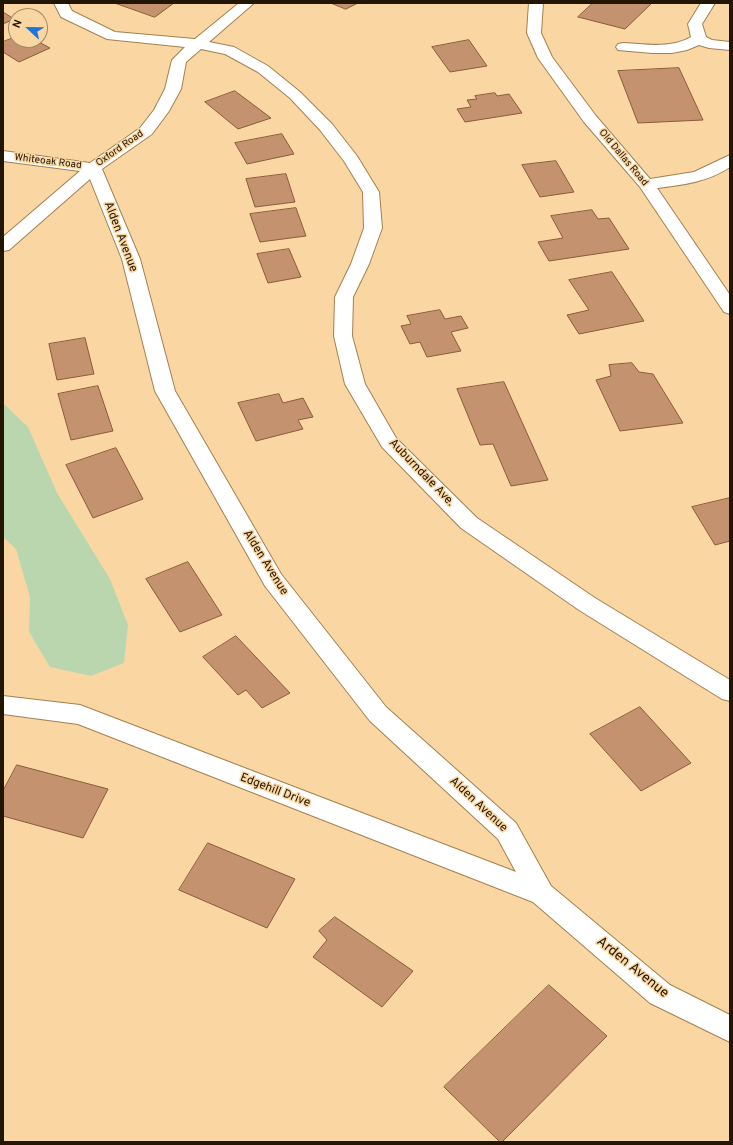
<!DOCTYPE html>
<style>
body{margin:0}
#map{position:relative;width:733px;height:1145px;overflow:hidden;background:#fad6a2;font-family:Overpass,sans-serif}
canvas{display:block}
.frame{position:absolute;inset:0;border:4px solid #221502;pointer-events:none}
.north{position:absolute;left:8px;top:8px;width:40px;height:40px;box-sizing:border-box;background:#fad6a2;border:1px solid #a48962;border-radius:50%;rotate:292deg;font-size:11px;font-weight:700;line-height:16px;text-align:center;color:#221502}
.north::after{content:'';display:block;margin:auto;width:14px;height:18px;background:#1b75de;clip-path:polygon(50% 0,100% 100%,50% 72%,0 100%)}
</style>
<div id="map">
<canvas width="733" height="1145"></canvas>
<div class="frame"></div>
<div class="north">N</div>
</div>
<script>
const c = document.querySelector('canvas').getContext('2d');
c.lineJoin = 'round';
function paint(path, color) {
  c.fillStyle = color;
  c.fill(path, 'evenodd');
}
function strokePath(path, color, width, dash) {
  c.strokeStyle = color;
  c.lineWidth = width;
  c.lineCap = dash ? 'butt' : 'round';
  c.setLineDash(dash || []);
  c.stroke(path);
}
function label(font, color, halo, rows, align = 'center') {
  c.font = font + ' Overpass,sans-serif';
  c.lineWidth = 3;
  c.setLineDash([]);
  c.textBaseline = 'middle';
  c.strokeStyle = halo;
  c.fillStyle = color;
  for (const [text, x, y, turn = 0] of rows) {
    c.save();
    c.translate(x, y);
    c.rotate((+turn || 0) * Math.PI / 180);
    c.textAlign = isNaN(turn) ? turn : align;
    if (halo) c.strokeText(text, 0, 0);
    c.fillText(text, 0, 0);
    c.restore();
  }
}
paint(new Path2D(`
 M3 403 28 427 57 493 110 579 128 625 124 663 91 676 50 667 29 632 30 597 16 549 3 537Z`), '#bad6ae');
const building = new Path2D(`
 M115 3H174L155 17Z
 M331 3H358L346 9Z
 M593 3H652L625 29 578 17Z
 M3 12 14 19 3 24Z
 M16 37V40H35L50 48 19 62 3 52V42Z
 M469 40 487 66 450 72 432 47Z
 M679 68 703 120 638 123 618 71Z
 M235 91 271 118 238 129 205 102Z
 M495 93 497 96 509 94 522 113 465 122 457 109 471 107 467 100 477 99 475 96Z
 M282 134 294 154 247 164 235 143Z
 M556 161 574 192 540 197 522 165Z
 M286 174 295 202 255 207 246 179Z
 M296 208 306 236 260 242 250 214Z
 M592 210 598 219 609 218 629 249 549 261 538 242 563 238 551 216Z
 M289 249 301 277 268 283 257 254Z
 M612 272 644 321 579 334 567 315 589 310 569 280Z
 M440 310 445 319 461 316 468 328 451 332 461 351 427 357 420 342 410 344 401 326 411 324 407 316Z
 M85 338 94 374 57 380 49 344Z
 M632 363 639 372 653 374 683 423 620 431 596 380 611 376 609 365Z
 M504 382 548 480 511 486 493 444 480 445 457 389Z
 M98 386 113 431 71 440 58 394Z
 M279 394 283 403 303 398 313 417 298 420 303 429 256 441 238 403Z
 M116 448 143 499 93 518 66 465Z
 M730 498V541L715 545 692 507Z
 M188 562 222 615 180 632 146 579Z
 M236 636 290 693 262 708 246 690 238 695 203 657Z
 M640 707 691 763 641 791 590 734Z
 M17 765 108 789 83 838 3 816V791Z
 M208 843 295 879 267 928 179 890Z
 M335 917 413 971 382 1007 313 957 327 940 319 931Z
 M549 985 607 1036 502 1142H500L444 1087Z`);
paint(building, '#c5926f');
strokePath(building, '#895b39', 1);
const minor = new Path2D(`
 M54 3H68L72 11 115 32 195 39 239 3H254L209 42 234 47 268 66 300 92 332 124 357 156 379 192 382 228 369 264 353 297 352 336 365 384 396 438 477 518 595 598 730 680V701L722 699 579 610 461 528 382 447 345 384 334 336 335 297 351 264 364 228 363 192 344 161 320 130 290 98 258 72 225 54 201 49 186 62 181 89 169 111 152 134 102 169 140 259 175 391 281 574 386 707 516 823 551 886 670 985 730 1015V1042L650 1003 533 902 78 724 3 714V696L80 705 516 872 498 839 370 721 265 586 155 391 122 259 90 179 9 250 3 251V237L80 171 3 161V151L90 163 140 128 154 110 165 89 172 60 185 47 107 39 61 17Z
 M529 3H543L541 33 552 57 596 116 650 179 694 172 730 155V167C708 182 682 185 657 188L730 295V314L724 312 640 187 584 122 538 58 527 33Z
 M701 3H715L702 24 706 37 712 40 730 42V50L709 48 699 45 687 50 672 53H652L618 50 616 47 618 44 623 43C646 44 670 49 691 37L688 24Z`);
strokePath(minor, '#a3814f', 2);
paint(minor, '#fff');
label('10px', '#221502', '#fad6a2', [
 ["Oxford Road",120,149,-35],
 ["Old Dallas Road",623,158,50],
 ["Whiteoak Road",48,162,7]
]);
label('12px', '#221502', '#fad6a2', [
 ["Alden Avenue",120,237,69],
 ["Auburndale Ave.",421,473,46],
 ["Alden Avenue",265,563,58],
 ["Edgehill Drive",275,791,21],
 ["Alden Avenue",478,805,43]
]);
label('14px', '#221502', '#fad6a2', [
 ["Arden Avenue",632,968,39]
]);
</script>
